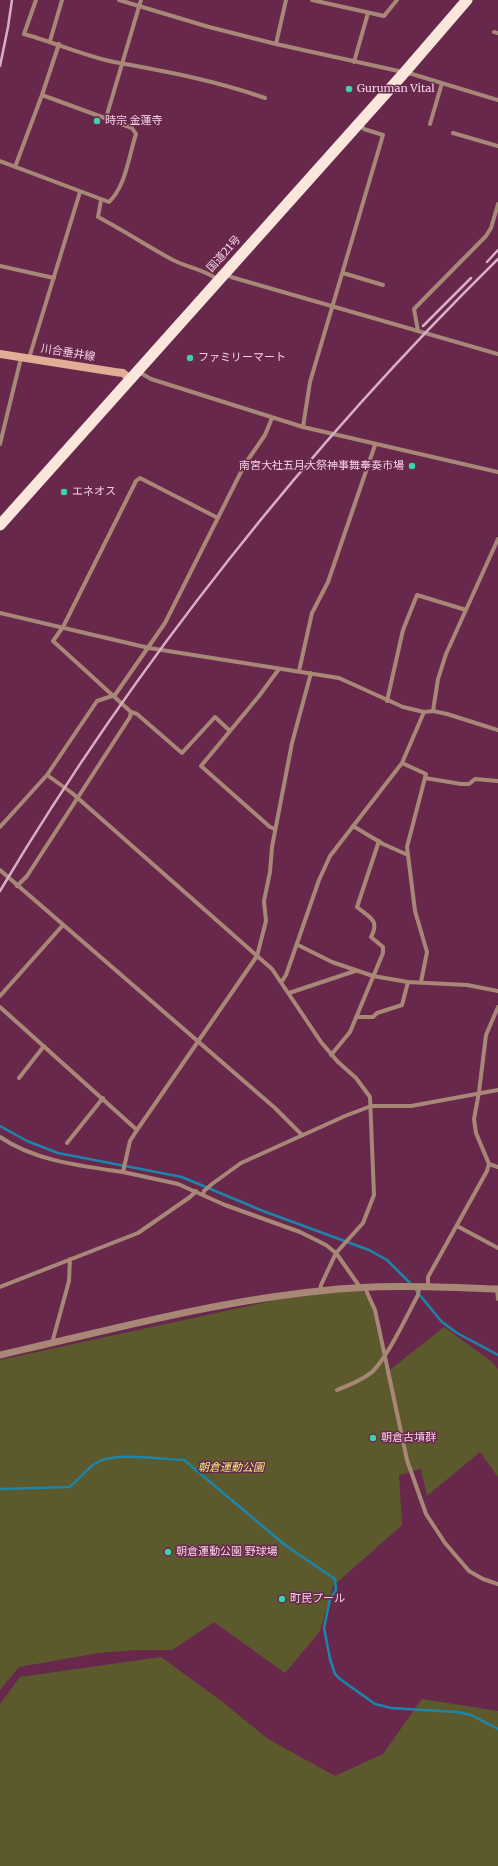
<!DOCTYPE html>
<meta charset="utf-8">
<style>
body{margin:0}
canvas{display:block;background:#67284c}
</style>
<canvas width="498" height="1866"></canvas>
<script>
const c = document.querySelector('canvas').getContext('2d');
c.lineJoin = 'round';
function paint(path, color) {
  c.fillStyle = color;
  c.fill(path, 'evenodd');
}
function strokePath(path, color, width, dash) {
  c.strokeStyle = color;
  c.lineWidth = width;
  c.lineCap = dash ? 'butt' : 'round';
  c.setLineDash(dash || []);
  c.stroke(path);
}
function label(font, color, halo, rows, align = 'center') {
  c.font = font + ' Merriweather,"Noto Sans JP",serif';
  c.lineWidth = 3;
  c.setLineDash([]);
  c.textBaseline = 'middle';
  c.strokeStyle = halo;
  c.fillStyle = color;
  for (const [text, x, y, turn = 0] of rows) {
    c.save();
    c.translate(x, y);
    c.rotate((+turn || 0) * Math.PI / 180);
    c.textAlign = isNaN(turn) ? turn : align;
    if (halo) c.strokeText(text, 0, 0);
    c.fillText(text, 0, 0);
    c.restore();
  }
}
paint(new Path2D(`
 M361 1289 371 1300 386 1373 444 1327 492 1362 498 1369V1477L480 1452 427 1496 421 1469 399 1475 402 1525 333 1586 320 1631 285 1673 214 1622 172 1650H137L98 1653 19 1667 0 1690V1360L276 1300Z
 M161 1657 224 1703 268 1739 335 1776 383 1754 422 1699 498 1711V1866H0V1704L20 1677Z`), '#5c5a2c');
strokePath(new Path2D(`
 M0 1126 27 1141 58 1153 182 1177 263 1211 369 1250 387 1260 411 1284
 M414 1288 442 1322 457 1333 498 1355
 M0 1489 69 1487C78 1481 87 1468 96 1463 116 1451 162 1460 184 1460L285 1545 335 1579 336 1590 330 1599 324 1628 330 1659 335 1674 340 1679 375 1704 391 1708 457 1712 471 1715 498 1729`), '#1c85a9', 2.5);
strokePath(new Path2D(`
 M36 0 24 34C53 42 85 56 114 62 165 71 217 81 265 98
 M119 0 209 27 276 44 412 74 498 100
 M312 0 384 16 397 0
 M494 32 498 33
 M50 41 62 0
 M276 44 286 0
 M354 62 368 13
 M42 95 59 44
 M106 118 141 0
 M430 124 442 83
 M453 133 498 146
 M0 161 109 202C126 186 129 155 136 134L132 128 42 95 15 167
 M101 200 98 217C123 230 147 246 173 260 186 267 208 271 218 280
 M0 266 54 278
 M226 272 231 277 498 354
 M343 273 383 285
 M418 331 414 309 486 236 491 228 498 204
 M29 358 80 192
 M139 372 151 379 303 427 498 472
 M303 427 310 382 383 135 364 129 360 125
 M0 444 21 358
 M0 613 149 648 339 678 403 707 424 712 433 711 447 714 498 730
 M299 671 312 613 328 582 375 445
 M387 701 403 630 417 595 466 610
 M433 711 438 679 446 654 498 539
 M131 712 137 714 182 753 215 717 230 731 201 766 270 827 275 829
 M230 731 259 696 279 669
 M402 763 426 774 407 847 415 911 427 952 421 982
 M47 775 72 793 272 969 321 1042 338 1062 356 1078 370 1097 374 1195 363 1223 336 1253 321 1285 320 1291
 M425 778 461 784H469L475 779 498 781
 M353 826 383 844 408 855
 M0 827 47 775 97 701 115 695 165 623 245 464 265 435 272 418
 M0 870 275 1108 302 1135
 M17 886 27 876 130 717 131 712 53 641 63 627 136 481 140 478 218 518
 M298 945 332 962 373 976 408 982 467 985 498 991
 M282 981 286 975 319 880 330 856 402 763 424 712
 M289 993 355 971
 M0 996 63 925
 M0 1007 137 1130
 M356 1017H373L377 1013 402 1005 408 982
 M331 1055 350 1032 383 953V947L371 937C380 920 370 918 357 907L379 841
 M19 1078 44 1046
 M0 1137C35 1161 81 1166 123 1172L130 1141 137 1130 257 956 266 921 264 901 270 872 272 847 292 743 311 673
 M67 1143 103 1098
 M489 1164 498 1167
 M123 1172 178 1184 225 1205 300 1232 326 1245 336 1253 360 1287
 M203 1195 204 1191 212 1184 241 1163 345 1116 371 1106H411L498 1090
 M457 1226 498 1248
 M428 1286V1277L487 1171 489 1164 476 1133 474 1119 479 1092 486 1035 498 1007
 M0 1287 138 1233 190 1197 196 1191
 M365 1288 375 1310 407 1460 426 1514 445 1543 469 1571 483 1579 498 1584
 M497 1289 498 1299
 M52 1343 69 1281 70 1259
 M337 1390C349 1385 363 1380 372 1372 388 1357 407 1315 418 1295L419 1287`), '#a88777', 4);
strokePath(new Path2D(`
 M0 1355C106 1331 211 1302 320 1291 379 1284 438 1287 498 1289`), '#a88777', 7);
strokePath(new Path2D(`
 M0 354 115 372 123 373 130 379`), '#e1ad94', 8);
strokePath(new Path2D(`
 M0 525 404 73 467 0`), '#fae6dc', 11);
strokePath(new Path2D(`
 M0 66 8 27 12 0
 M487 262 498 250
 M423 326 471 278
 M0 891C135 664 310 444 498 259`), '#d9adc4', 2.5);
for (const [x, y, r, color] of [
 [349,89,4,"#3bd4a4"],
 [97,121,4,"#3bd4a4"],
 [190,358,4,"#3bd4a4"],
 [412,466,4,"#3bd4a4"],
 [64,492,4,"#3bd4a4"],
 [373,1438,4,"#3bd4a4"],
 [168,1552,4,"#3bd4a4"],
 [282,1599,4,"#3bd4a4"]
]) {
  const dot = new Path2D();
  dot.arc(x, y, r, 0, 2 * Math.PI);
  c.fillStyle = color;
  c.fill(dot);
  strokePath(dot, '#67284c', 1.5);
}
label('11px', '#f7d0e3', '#67284c', [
 ["Guruman Vital",357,89],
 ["時宗 金蓮寺",105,121],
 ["ファミリーマート",198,358],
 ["南宮大社五月大祭神事舞奉奏市場",404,466,"right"],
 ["エネオス",72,492],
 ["朝倉古墳群",381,1438],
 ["朝倉運動公園 野球場",176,1552],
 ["町民プール",290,1599]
], 'left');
label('11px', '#f7d0e3', '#67284c', [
 ["国道21号",224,254,-48],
 ["川合垂井線",68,353,9]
]);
label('italic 11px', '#eeea7b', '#67284c', [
 ["朝倉運動公園",231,1468]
]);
</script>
